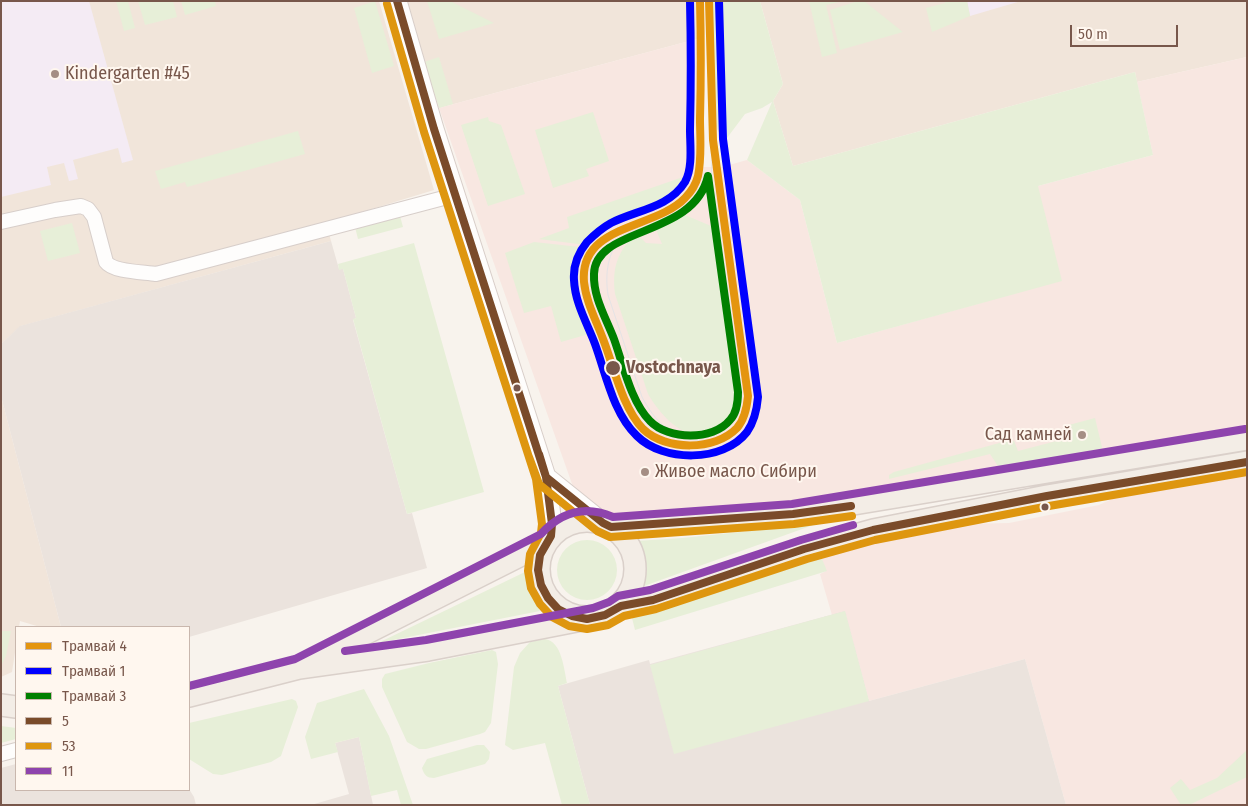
<!DOCTYPE html>
<meta charset="utf-8">
<style>
body{margin:0}
#map{position:relative;width:1248px;height:806px;overflow:hidden;background:#f8f3ed;font-family:"Fira Sans Condensed",sans-serif}
canvas{display:block}
.frame{position:absolute;inset:0;border:2px solid #78574b;pointer-events:none}
.legend{position:absolute;left:15px;top:626px;width:175px;height:165px;box-sizing:border-box;background:#fff7ef;border:1px solid #c9b7ad;margin:0;padding:6px 9px;list-style:none;font-size:15px;color:#78574b}
.legend li{display:flex;align-items:center;gap:10px;height:25px}
.legend b{width:25px;border:1px solid #c9b7ad}
.scale{position:absolute;left:1070px;top:25px;width:108px;height:22px;box-sizing:border-box;border:2px solid #78574b;border-top:0;padding-left:6px;font-size:15px;line-height:18px;white-space:nowrap;color:#78574b;-webkit-text-stroke:4px #fff7ef;paint-order:stroke}
</style>
<div id="map">
<canvas width="1248" height="806"></canvas>
<div class="frame"></div>
<ul class="legend">
<li><b style="height:6px;background:#e4950f"></b>Трамвай 4</li>
<li><b style="height:6px;background:#00f"></b>Трамвай 1</li>
<li><b style="height:6px;background:#008000"></b>Трамвай 3</li>
<li><b style="height:6px;background:#7a4b2a"></b>5</li>
<li><b style="height:6px;background:#de960f"></b>53</li>
<li><b style="height:6px;background:#8e44ad"></b>11</li>
</ul>
<div class="scale">50 m</div>
</div>
<script>
const c = document.querySelector('canvas').getContext('2d');
c.lineJoin = 'round';
function paint(path, color) {
  c.fillStyle = color;
  c.fill(path, 'evenodd');
}
function strokePath(path, color, width, dash) {
  c.strokeStyle = color;
  c.lineWidth = width;
  c.lineCap = dash ? 'butt' : 'round';
  c.setLineDash(dash || []);
  c.stroke(path);
}
function label(font, color, halo, rows, align = 'center') {
  c.font = font + ' "Fira Sans Condensed",sans-serif';
  c.lineWidth = 4;
  c.setLineDash([]);
  c.textBaseline = 'middle';
  c.strokeStyle = halo;
  c.fillStyle = color;
  for (const [text, x, y, turn = 0] of rows) {
    c.save();
    c.translate(x, y);
    c.rotate((+turn || 0) * Math.PI / 180);
    c.textAlign = isNaN(turn) ? turn : align;
    if (halo) c.strokeText(text, 0, 0);
    c.fillText(text, 0, 0);
    c.restore();
  }
}
paint(new Path2D(`
 M1 1H379L434 190 326 223 331 241 21 326 1 344Z
 M406 1H696L697 39 439 108Z
 M760 1H1247V57L1137 82 1135 72 793 166 773 101 783 84Z
 M1 396 61 627H40L20 621 19 627H16V646L12 672 1 677Z`), '#f1e5da');
paint(new Path2D(`
 M697 39 696 167H722L747 160 800 200 837 343 984 302 1038 186 1153 155 1137 82 1247 57V433L1045 468 998 466 849 495 718 510 625 515 599 512 577 498 439 108Z
 M1247 475V805H1066L1025 659 869 701 845 612 832 615 820 574 826 571 820 554 876 540 958 524 1009 523 1099 505 1123 494 1170 485Z`), '#f8e7e1');
paint(new Path2D(`
 M331 241 339 269H343L356 318 353 320 407 514 412 513 427 568 189 637V627H61L1 396V344L20 326Z
 M845 611 869 701 1025 659 1066 805H590L558 686 649 660 650 664Z
 M359 737 373 805H311L349 794 335 743Z
 M16 764V790L189 789 194 797 196 805H1V768Z`), '#ebe3dd');
paint(new Path2D(`
 M1 1H89L133 160 122 163 118 148 73 160 78 179 69 181 64 163 47 167 51 185 1 197Z
 M967 1H1021L970 16Z`), '#f4ebf4');
paint(new Path2D(`
 M116 1H128L135 28 124 31Z
 M138 1H173L177 17 145 25Z
 M181 1H215L216 6 185 15Z
 M375 1 394 66 372 73 354 8Z
 M427 1H450L494 23 439 39Z
 M712 1H760L783 84 773 101 793 166 1135 72 1153 155 1038 186 1062 281 837 343 800 200 747 160 772 102 762 108 745 114 724 142 716 127Z
 M809 1H843L826 5 837 53 822 57Z
 M858 1H864L903 32 840 50 830 10Z
 M945 1H967L970 16 932 32 926 8 945 3Z
 M439 57 453 104 439 108 424 62Z
 M593 112 609 161 586 169 589 176 553 188 535 130Z
 M488 117 489 121 501 125 525 194 488 206 461 125Z
 M298 131 305 154 187 187 185 182 161 189 155 171Z
 M686 176C679 204 641 211 618 222 607 228 596 237 586 245L539 239 569 228 567 217Z
 M678 212 711 226C718 264 722 302 728 340 731 361 744 383 741 404 738 425 720 436 700 435 676 434 659 412 648 394L615 294C612 267 617 253 636 233L646 243 662 244 653 222Z
 M400 216 403 227 358 239 355 227Z
 M72 223 80 253 48 261 40 231Z
 M534 242 580 247C571 283 579 300 589 334L561 342 551 306 524 313 505 253Z
 M414 243 484 492 407 514 353 319 356 318 343 269 339 270 338 264Z
 M1095 418 1102 447 1098 455 1045 468 998 466 990 454 889 479V475L894 472 1010 440 1014 441 1018 451 1068 438 1065 426Z
 M816 524 644 586C648 569 644 556 636 541L682 538Z
 M557 570a30 30 0 1 1 60 0a30 30 0 1 1-60 0Z
 M820 554 827 571 635 630 632 618 641 613Z
 M527 571 533 597 540 611 378 643Z
 M845 611 869 701 674 754 650 665Z
 M1 631H11L6 656 1 666Z
 M545 639C562 641 564 670 567 683L558 686 590 805H562L545 743 513 750 505 745 514 667 520 653 530 642Z
 M492 650 496 652 498 664 491 723 485 732 480 734 426 749H419L407 742 382 687V679L385 674 429 663Z
 M364 689 389 736 413 805H401L397 790 371 796 359 737 335 743 338 752 311 759 305 737 317 703Z
 M292 699 296 701 298 707 283 750 281 756 271 762 222 775 213 774 189 759V723Z
 M1 726 16 728V739L1 743Z
 M477 745H484L490 752 489 759 485 764 434 778C427 778 424 775 422 768L427 759Z
 M1247 750V777L1189 805H1181L1170 788 1181 779 1190 790 1217 778Z`), '#e7efd8');
const street = new Path2D(`
 M1 222 55 210 81 206 88 209 94 217 106 262C113 272 144 272 156 274L455 195
 M1 754 16 750`);
const secondary = new Path2D(`
 M397 1 434 129 546 477 552 524 551 536
 M546 477 603 523`);
const primary = new Path2D(`
 M539 569a48 48 0 1 1 96 0a48 48 0 1 1-96 0Z
 M611 527 793 514 1247 439
 M621 606 653 600 804 549 873 530 1047 496 1247 462
 M315 659 547 542
 M189 696 299 668 428 650 587 619
 M1 705 16 707`);
strokePath(street, '#d7ceca', 16);
strokePath(secondary, '#d8cec9', 21);
strokePath(primary, '#dad0ca', 24);
strokePath(street, '#fefdfc', 14);
strokePath(secondary, '#fefdfc', 19);
strokePath(primary, '#f3ede6', 21);
strokePath(new Path2D(`
 M713 140 711 181 715 225 733 339 748 391
 M649 219C642 226 631 230 623 237 607 251 605 275 608 295L642 397C660 430 676 440 713 442
 M613 246 603 256 598 264 595 273 594 282 596 294 633 397C641 413 646 421 662 430`), '#e5e3e5', 1);
strokePath(new Path2D(`
 M397 1 434 129 546 477 552 524 551 536 540 555 538 570 541 585 548 598 558 609 572 616 587 619 605 615 621 606 653 600 804 549 873 530 1047 496 1247 462
 M539 454 546 477 603 523 611 527 793 514 851 506`), '#7a4b2a', 8);
strokePath(new Path2D(`
 M387 4 424 132 536 479 542 524 541 533 530 554 528 571 531 588 540 604 552 617 569 626 587 629 608 625 624 616 656 609 807 559 875 540 1049 506 1247 472
 M529 457 539 484 597 531 610 537 794 524 852 516`), '#de960f', 8);
strokePath(new Path2D(`
 M345 651 426 640 593 608 609 602 618 596 650 590 801 540 853 525
 M189 686 295 659 541 534C561 512 585 505 613 517L792 504 1245 429`), '#8e44ad', 8);
strokePath(new Path2D(`
 M700 1C701 40 701 80 700 119 700 137 702 158 698 176 696 184 691 192 685 198 656 229 579 224 584 282 586 302 596 320 603 339 614 367 622 407 643 429 666 451 715 451 737 428 745 419 747 407 748 396L713 140 709 1`), '#e4950f', 8);
strokePath(new Path2D(`
 M690 1C691 44 691 87 690 130 690 145 693 168 685 182 669 208 636 210 611 223 602 228 594 235 587 242 578 253 573 266 574 280 575 303 587 323 595 344 606 374 613 413 637 436 663 462 723 463 747 432 754 422 757 409 758 397L723 139 719 1`), '#00f', 8);
strokePath(new Path2D(`
 M708 176 738 392C738 401 737 413 730 420 713 441 668 440 650 421 631 402 623 364 614 339 606 318 593 297 594 274 595 226 694 238 708 176Z`), '#008000', 8);
for (const [x, y, r, color] of [
 [55,74,5,"#a58e84"],
 [613,368,8,"#78574b"],
 [517,388,4.5,"#78574b"],
 [1082,435,5,"#a58e84"],
 [645,472,5,"#a58e84"],
 [1045,507,4.5,"#78574b"]
]) {
  const dot = new Path2D();
  dot.arc(x, y, r, 0, 2 * Math.PI);
  c.fillStyle = color;
  c.fill(dot);
  strokePath(dot, '#fff7ef', 2);
}
label('18px', '#78574b', '#fff7ef', [
 ["Kindergarten #45",65,74],
 ["Сад камней",1072,435,"right"],
 ["Живое масло Сибири",655,472]
], 'left');
label('bold 18px', '#78574b', '#fff7ef', [
 ["Vostochnaya",626,368]
], 'left');
</script>
